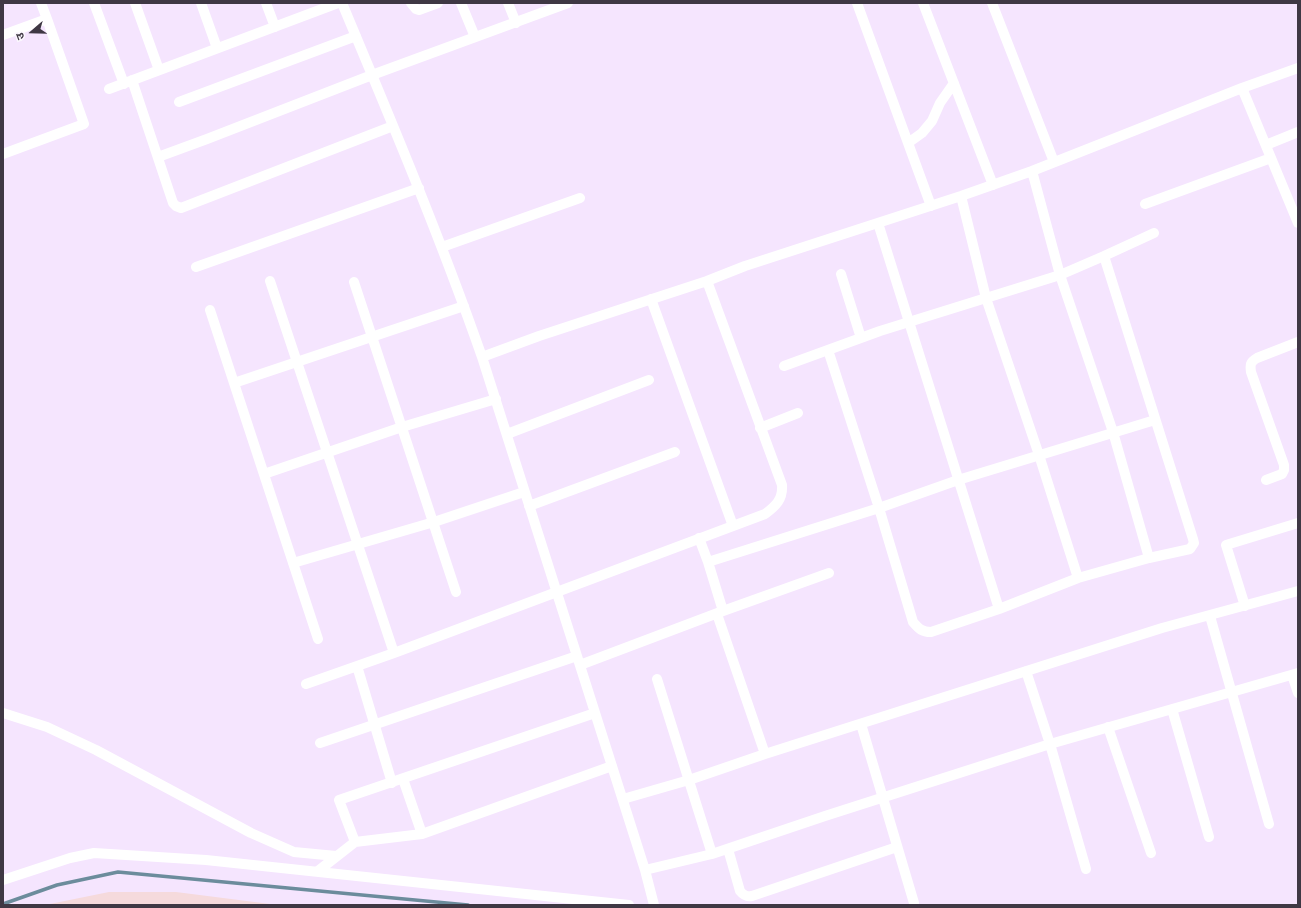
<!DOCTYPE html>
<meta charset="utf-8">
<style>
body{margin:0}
#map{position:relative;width:1301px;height:908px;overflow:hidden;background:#f5e5fe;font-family:Signika,"Noto Sans Devanagari",sans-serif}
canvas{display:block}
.frame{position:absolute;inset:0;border:4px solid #3f3844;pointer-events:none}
.north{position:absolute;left:12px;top:12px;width:40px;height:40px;-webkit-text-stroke:3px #fbf7fe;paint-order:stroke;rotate:250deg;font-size:11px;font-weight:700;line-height:16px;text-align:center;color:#3f3844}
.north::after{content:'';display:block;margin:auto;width:14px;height:18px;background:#3f3844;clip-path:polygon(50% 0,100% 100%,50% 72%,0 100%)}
</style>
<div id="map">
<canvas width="1301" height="908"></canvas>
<div class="frame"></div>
<div class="north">उ</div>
</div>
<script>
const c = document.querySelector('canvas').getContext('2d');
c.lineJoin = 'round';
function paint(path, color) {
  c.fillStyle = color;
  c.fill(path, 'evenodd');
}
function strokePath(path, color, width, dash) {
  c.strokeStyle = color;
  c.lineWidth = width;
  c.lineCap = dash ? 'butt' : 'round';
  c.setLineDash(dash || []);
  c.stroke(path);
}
paint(new Path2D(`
 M109 892H176L278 905H45Z`), '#f5dadc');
strokePath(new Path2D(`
 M3 904 57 885 118 872 468 905`), '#6c8c9c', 3.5);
strokePath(new Path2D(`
 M94 3 124 84
 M135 3 159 70
 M201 3 217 48
 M266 3 275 27
 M342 3C391 120 440 237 482 357L645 870 654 905
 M411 3 416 9 419 10 438 3
 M461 3 475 37
 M508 3 516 23
 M857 3 931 206
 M923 3 993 185
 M992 3 1054 162
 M3 35 47 19 41 3
 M132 80 173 203 176 206 181 208 393 126
 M1242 88 1298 223
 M109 89 338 3
 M179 102 356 36
 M908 143 922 133 932 121 940 103 954 83
 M1266 145 1298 132
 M3 154 84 124 47 19
 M158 157 207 139 372 75 568 3
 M1032 171 1060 275 1113 432 1149 558
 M961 196 986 298 1039 455 1078 578
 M1145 204 1271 158
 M878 223 999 609
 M442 247 580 198
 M196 267 419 188
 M841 274 861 338
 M270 281 394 653
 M354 282 456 592
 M651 299 733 526
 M210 310 318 639
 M828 350 879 508 913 622C919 629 922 632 931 632L999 609 1078 578 1149 558 1190 549 1194 543 1193 539 1104 256
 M482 357 539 336 707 281 745 266 961 196 1032 171 1242 88 1298 68
 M784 366 880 331 1060 275 1104 256 1154 233
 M234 383 464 306
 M760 428 798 413
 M507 434 649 380
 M264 474 402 427 496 399
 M1266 480 1282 474 1284 470V465L1251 372C1250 365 1250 362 1257 358L1298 342
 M529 506 675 452
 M699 538 708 562 723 611
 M708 562 879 508 958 480 1155 420
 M293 563 434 522 524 492
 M1245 606 1226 545 1298 523
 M717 614 765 754
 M1210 616 1269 824
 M580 665 723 611 829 573
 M357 666 392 783
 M1026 671 1050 744 1086 869
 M1292 675 1298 693
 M657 679 712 854
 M306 684 394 653 765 514C776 506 783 499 782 485L707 281
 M1172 709 1209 837
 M3 713 47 727 96 750 251 833 294 852 336 856
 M861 724 914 903
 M1108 727 1151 853
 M320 743 577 656
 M403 779 422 834
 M623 799 689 780 765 754 1162 628 1298 591
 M355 842 339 800 595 713
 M728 849 740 891C744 896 747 897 752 896L897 847
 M645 870 712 854 825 816 1050 744 1298 673
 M318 871 355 842 422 834 612 766
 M3 880 70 858 94 853 206 860 629 905`), '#fff', 10);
</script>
